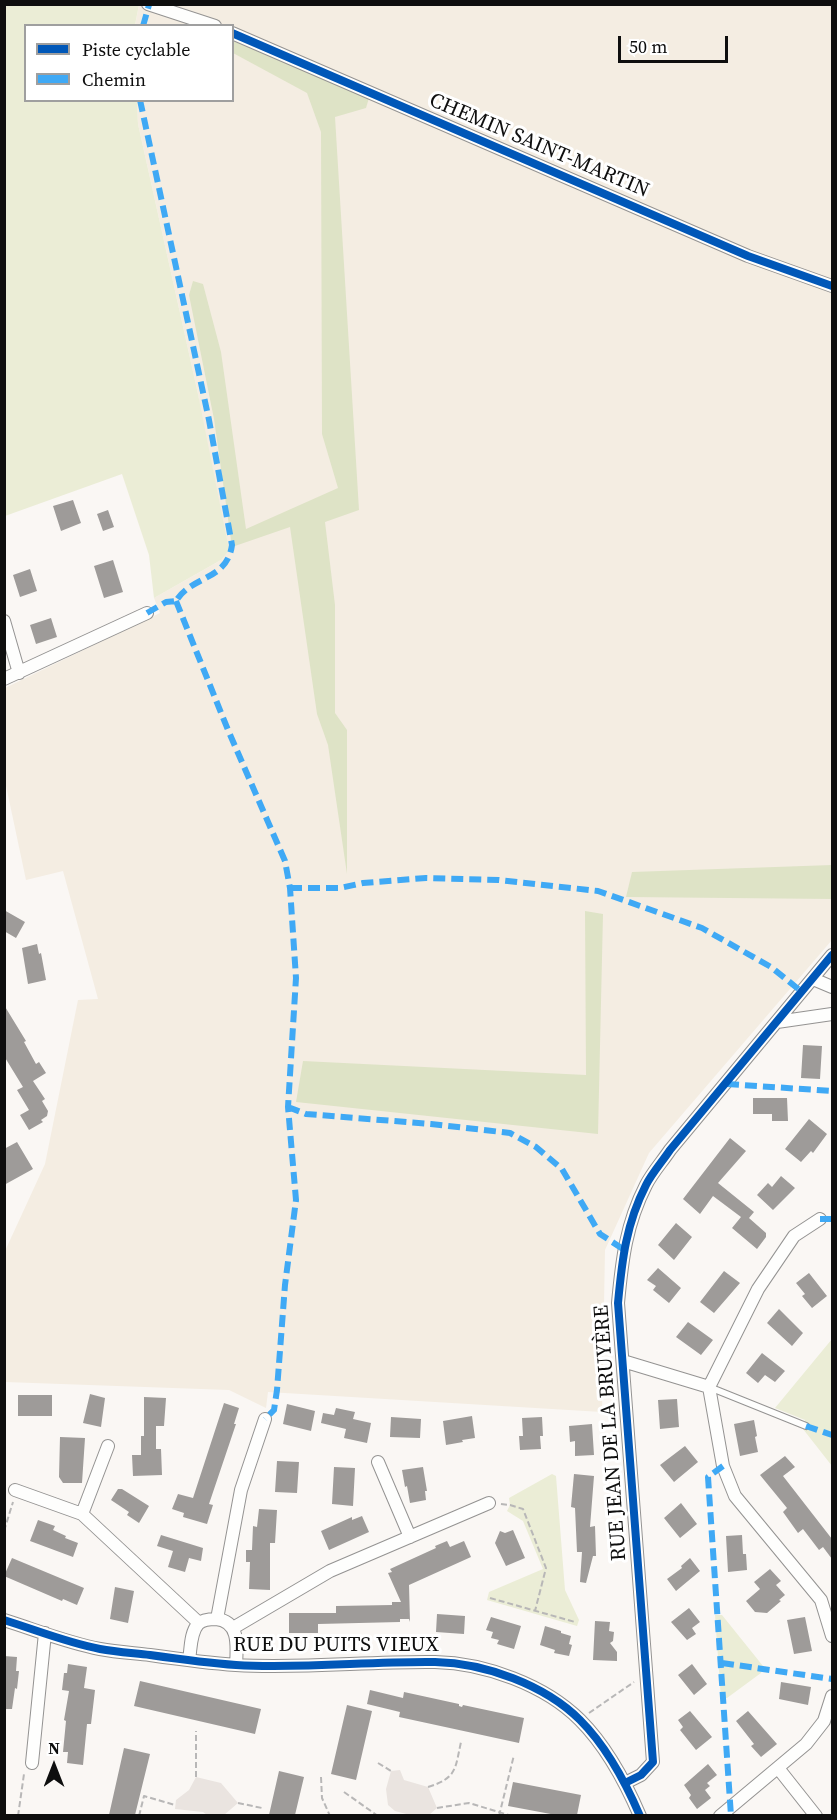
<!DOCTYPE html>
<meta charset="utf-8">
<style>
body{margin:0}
#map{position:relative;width:837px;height:1820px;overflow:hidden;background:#faf7f4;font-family:"Source Serif 4",serif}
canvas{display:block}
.frame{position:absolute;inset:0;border:6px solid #0e0e0e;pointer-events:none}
.legend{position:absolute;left:24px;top:24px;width:210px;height:78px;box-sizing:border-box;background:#fff;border:2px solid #9f9f9f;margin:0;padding:8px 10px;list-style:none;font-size:18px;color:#0e0e0e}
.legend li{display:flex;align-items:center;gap:12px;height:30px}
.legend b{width:30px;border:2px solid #9f9f9f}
.north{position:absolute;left:24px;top:1736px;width:60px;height:60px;-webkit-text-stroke:4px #fff;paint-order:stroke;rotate:0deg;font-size:16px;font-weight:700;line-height:24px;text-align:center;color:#0e0e0e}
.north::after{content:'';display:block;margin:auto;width:21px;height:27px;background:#0e0e0e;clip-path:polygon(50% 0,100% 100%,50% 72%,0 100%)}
.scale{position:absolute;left:618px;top:36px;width:110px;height:27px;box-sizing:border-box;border:3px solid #0e0e0e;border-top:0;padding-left:8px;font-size:18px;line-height:21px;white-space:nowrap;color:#0e0e0e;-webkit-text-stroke:4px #fff;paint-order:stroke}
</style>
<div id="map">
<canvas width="837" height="1820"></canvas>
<div class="frame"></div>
<ul class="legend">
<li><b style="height:8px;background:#0057b8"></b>Piste cyclable</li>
<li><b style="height:8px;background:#3fa9f5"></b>Chemin</li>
</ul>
<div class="north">N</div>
<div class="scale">50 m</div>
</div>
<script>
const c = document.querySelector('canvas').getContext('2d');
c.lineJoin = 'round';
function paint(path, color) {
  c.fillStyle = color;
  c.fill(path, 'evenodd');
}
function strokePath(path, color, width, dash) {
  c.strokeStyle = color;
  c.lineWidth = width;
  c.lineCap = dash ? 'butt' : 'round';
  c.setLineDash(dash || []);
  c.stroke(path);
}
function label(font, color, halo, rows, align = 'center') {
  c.font = font + ' "Source Serif 4",serif';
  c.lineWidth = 6;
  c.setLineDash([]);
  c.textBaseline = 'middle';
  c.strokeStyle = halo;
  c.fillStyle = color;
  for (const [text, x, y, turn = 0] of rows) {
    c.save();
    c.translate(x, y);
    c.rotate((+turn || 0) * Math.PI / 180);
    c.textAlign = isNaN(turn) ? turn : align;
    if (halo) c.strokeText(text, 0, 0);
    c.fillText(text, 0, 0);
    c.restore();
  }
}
paint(new Path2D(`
 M139 5H832V940L649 1153 605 1250 602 1412 268 1392 266 1408 229 1390 5 1382V1251L45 1164 78 1000 98 999 63 871 26 880 5 781V688L160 613 154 598 221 560 198 394 138 124 137 101 232 100V26L135 25Z`), '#f4ede2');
paint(new Path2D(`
 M5 4 139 5 135 25 26 26V100L137 101 138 124 198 394 229 550 221 560 154 598 149 555 122 474 5 516Z
 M832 1339V1466L803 1429 805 1420 775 1408Z
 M552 1474 556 1476 565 1590 579 1620 577 1626 487 1600 489 1592 543 1569 523 1521 507 1511 510 1505 509 1498Z
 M715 1615H722L763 1666 761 1673 727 1698 721 1699Z`), '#ebedd6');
paint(new Path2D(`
 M233 41 369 98 366 108 335 117 359 510 325 522 335 605V713L347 730V874L328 745 317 714 290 527 232 547 214 419 189 295 193 281 203 284 221 352 246 529 338 488 322 434 321 132 307 93 233 53Z
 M832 865V899L626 897 632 872Z
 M585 911 603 914 598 1134 296 1102 303 1061 586 1075Z`), '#dee3c6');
paint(new Path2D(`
 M400 1770 404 1780 428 1787 437 1808 429 1815H410L395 1811 388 1805 386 1789 391 1771Z
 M196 1777 221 1783 238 1803 224 1815H207L203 1812 175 1809 176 1800 189 1790Z`), '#eae4e0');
paint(new Path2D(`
 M73 500 81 523 61 531 53 506Z
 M108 510 114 527 103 531 97 514Z
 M113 560 123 592 104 598 94 566Z
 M30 569 37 591 20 597 13 575Z
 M51 618 57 637 36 644 30 625Z
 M4 910 25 922 16 938 4 931Z
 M37 944 39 954 41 953 46 980 28 984 22 948Z
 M4 1005 26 1041 24 1042 36 1064 39 1062 46 1073 33 1081 45 1099 42 1101 48 1111 47 1116 41 1120 43 1122 29 1130 20 1115 29 1110 17 1090 23 1087 4 1056Z
 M803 1045 822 1046 820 1079 801 1078Z
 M753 1098H787L788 1121H772V1114H753Z
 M809 1119 827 1134 813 1153 811 1151 801 1162 785 1149Z
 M730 1138 746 1151 718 1183 754 1212 749 1218 766 1233V1237L757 1249 732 1228 741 1217 713 1196 700 1214 683 1199Z
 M17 1142 33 1169 4 1185V1149Z
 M781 1176 795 1188 773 1210 757 1195 768 1183 772 1187Z
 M676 1223 692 1237 674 1260 658 1245Z
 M658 1268 681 1288 669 1303 653 1290 656 1286 647 1280Z
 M724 1271 740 1283 714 1313 700 1302Z
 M809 1273 827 1296 812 1308 802 1296 805 1294 796 1283Z
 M779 1309 803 1333 792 1346 767 1323Z
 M688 1322 713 1340 701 1355 676 1337Z
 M762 1353 785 1371 775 1382 765 1375 758 1383 746 1373Z
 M90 1394 105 1398 101 1427 83 1423Z
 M18 1395H52V1416H18Z
 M144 1397 166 1398 164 1426H156V1449H161L162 1475 133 1476 132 1455H141V1436H144Z
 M677 1399 679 1427 660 1429 658 1400Z
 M224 1403 239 1408 234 1424H236L209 1504 213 1505 207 1524 183 1517 184 1513 172 1509 178 1494 193 1498Z
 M287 1404 315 1411 311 1431 283 1424Z
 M336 1408 355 1412 353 1419 371 1423 367 1443 344 1438 346 1429 321 1423 323 1413 334 1415Z
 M472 1416 475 1438 462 1440 463 1442 446 1445 443 1421Z
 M391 1417 421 1419 420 1438 390 1437Z
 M542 1417 543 1436H540L541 1449 520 1450 519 1436H523L522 1418Z
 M754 1420 757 1436 755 1437 758 1452 740 1456 734 1424Z
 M592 1424 594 1455 575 1456V1441L570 1442 569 1426Z
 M60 1437 85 1438 82 1483H63L59 1477Z
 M685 1446 698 1462 674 1482 660 1465Z
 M785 1456 795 1467 783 1476 832 1539V1559L823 1547 819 1550 803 1529 798 1533 783 1512 787 1508 760 1475Z
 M277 1461 299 1462 297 1493 275 1492Z
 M334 1467 355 1468 353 1506 332 1504Z
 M423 1467 427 1491H425L426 1500 410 1503 407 1486 405 1487 402 1470Z
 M574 1474 594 1476 590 1527 595 1526 596 1556H593L586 1583 580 1582 582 1552H577L575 1508 571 1507Z
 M118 1489H122L149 1506 139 1523 127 1515 129 1512 111 1500Z
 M681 1503 697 1524 680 1538 664 1518Z
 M259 1509 277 1510 275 1543H270V1590L249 1589 250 1562H246V1550H252L253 1526 257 1527Z
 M362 1516 369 1532 329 1550 321 1531 352 1517V1520Z
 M38 1520 55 1526 53 1530 66 1536 65 1538 78 1543 73 1557 30 1541Z
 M513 1530 525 1558 506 1566 495 1543 500 1531 505 1533Z
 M161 1535 203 1548 201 1561 189 1558 185 1572 168 1567 173 1551 157 1546Z
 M742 1535 743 1554H746L747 1570 728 1572 726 1536Z
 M447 1541 450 1547 464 1541 471 1557 409 1585 410 1622 409 1619H400V1622L318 1624V1633H289V1613H336V1606L392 1605V1602H401L388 1573 392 1572 390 1569 436 1548 435 1546Z
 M12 1558 84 1588 77 1605 63 1599 62 1601 4 1576Z
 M690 1558 700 1571 676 1591 667 1579 682 1568 681 1566Z
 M770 1569 781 1581 776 1585 785 1595 779 1600 781 1601 767 1613 755 1612 746 1601 760 1589 754 1582Z
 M115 1587 134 1591 128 1623 110 1619Z
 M689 1608 700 1622 692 1628 696 1634 687 1640 671 1622Z
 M437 1614 465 1616 464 1634 436 1632Z
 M491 1617 521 1626 514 1649 497 1644 499 1640 491 1638 493 1632 486 1630Z
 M805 1617 812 1651 794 1654 787 1620Z
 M595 1621 610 1622 609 1631 614 1632 613 1641 610 1643 617 1652V1661L593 1660Z
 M545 1626 561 1631V1633L571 1636 569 1644 572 1645 569 1656 554 1653 555 1650 540 1645Z
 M4 1656 17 1657 16 1671H19L17 1689 15 1688 12 1709H4Z
 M68 1664 87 1667 84 1688 95 1690 91 1724H87L83 1765 67 1763 68 1752H63L66 1721 64 1720 69 1691 62 1690 64 1673H67Z
 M692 1664 707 1684 694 1695 678 1675Z
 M140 1681 261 1709 255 1734 134 1706Z
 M781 1682 811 1687 808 1705 779 1699Z
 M370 1690 403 1698 404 1692 459 1704V1706L462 1707 463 1705 524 1718 519 1743 399 1717 400 1712 367 1704Z
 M347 1705 372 1711 356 1780 331 1774Z
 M690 1711 712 1737 696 1750 680 1730 683 1727 678 1720Z
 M748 1711 777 1744 761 1757 751 1746 754 1744 736 1721Z
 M124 1748 150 1754 135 1815H109Z
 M708 1764 717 1775 707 1783 710 1786 705 1790 711 1798 697 1809 689 1798 691 1795 684 1785Z
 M279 1771 304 1777 295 1815H269Z
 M513 1782 581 1795 577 1815H556L508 1806Z`), '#9e9b99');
const lane = new Path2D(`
 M709 1387 806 1426`);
const street = new Path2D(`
 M148 4 215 26
 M232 33 748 256 832 286
 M4 621 19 673
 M4 679 147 613
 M813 979 832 987
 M777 1022 832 1014
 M820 1219 794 1236 758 1289 709 1387 723 1466 735 1496 821 1600 832 1636
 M623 1361 709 1387
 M378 1462 410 1537
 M15 1490 82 1514 199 1623
 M82 1514 108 1446
 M217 1619 241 1490 265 1419
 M4 1620C36 1630 68 1643 100 1649 116 1652 133 1653 150 1655 178 1659 207 1663 236 1665 302 1669 369 1661 435 1662 485 1663 545 1685 580 1720 607 1747 625 1781 640 1816
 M233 1628 330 1571 489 1503
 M189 1660C191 1649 190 1633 198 1624 202 1620 210 1619 216 1619 240 1621 237 1647 236 1665
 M32 1763 45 1633
 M778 1768 816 1816
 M625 1783 641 1775 653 1762 618 1303C622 1260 626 1224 646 1185 652 1173 662 1162 670 1150L832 955
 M720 1816 806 1744 824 1721 832 1696`);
strokePath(lane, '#949392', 8);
strokePath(street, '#949392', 14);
strokePath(new Path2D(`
 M501 1504 510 1505 523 1509 546 1568 535 1611
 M4 1531 13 1502
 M490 1598 575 1622
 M589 1713 634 1682
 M378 1763 391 1771
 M196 1777V1731
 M321 1777 322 1798 330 1816
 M428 1787C457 1778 455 1769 461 1742
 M344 1792 378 1816
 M238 1803 262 1808
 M437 1808 469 1803 512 1816
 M18 1816 24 1774
 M139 1816 144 1796 175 1805
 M499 1816 514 1755`), '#b8b7b7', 2, [6, 3]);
strokePath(lane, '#fefefd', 6);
strokePath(street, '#fefefd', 12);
strokePath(new Path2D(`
 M143 26 149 5
 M140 100 209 420 232 545C227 581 192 575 176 601
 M176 601 228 730 285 861 290 888 296 978 288 1107 296 1200 285 1285 277 1390 274 1410 265 1419
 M147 613 166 602 176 601
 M290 888H340L363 883 426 878 499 880 598 891 702 928 771 967 802 992
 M727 1084 832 1091
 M288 1107 306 1114 431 1124 510 1133 536 1147 562 1169 600 1234 623 1249
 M820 1219H832
 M806 1426 832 1435
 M723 1466 708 1477 731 1816
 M722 1663 832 1679`), '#3fa9f5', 6, [12, 6]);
strokePath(new Path2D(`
 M232 33 748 256 832 286
 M4 1620C36 1630 68 1643 100 1649 116 1652 133 1653 150 1655 178 1659 207 1663 236 1665 302 1669 369 1661 435 1662 485 1663 545 1685 580 1720 607 1747 625 1781 640 1816
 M625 1783 641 1775 653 1762 618 1303C622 1260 626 1224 646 1185 652 1173 662 1162 670 1150L832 955`), '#0057b8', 8);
label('21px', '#0e0e0e', '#fff', [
 ["CHEMIN SAINT-MARTIN",539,146,23],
 ["RUE JEAN DE LA BRUYÈRE",611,1433,-94],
 ["RUE DU PUITS VIEUX",336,1646]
]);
</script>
